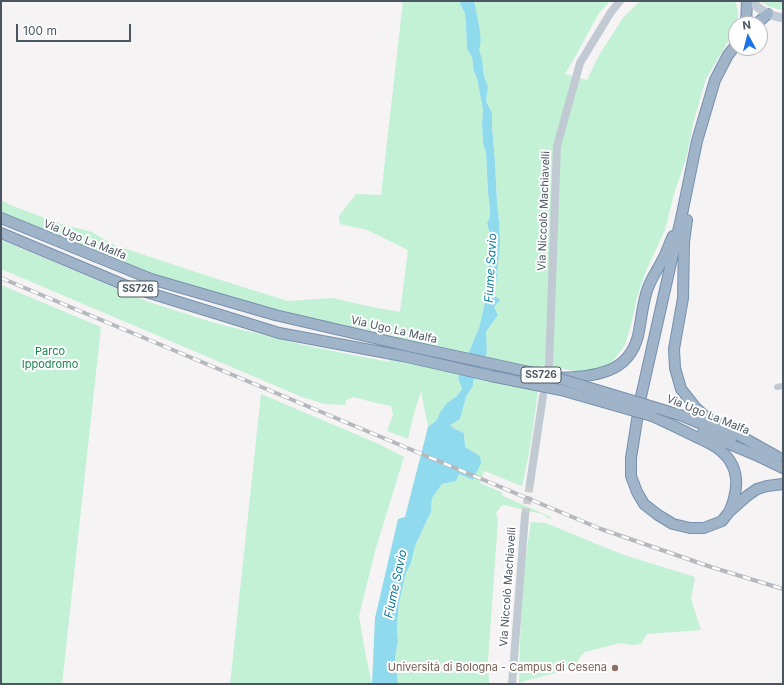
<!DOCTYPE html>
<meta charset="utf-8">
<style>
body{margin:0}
#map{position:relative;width:784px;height:685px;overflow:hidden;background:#f5f3f3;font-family:Inter,sans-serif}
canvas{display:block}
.frame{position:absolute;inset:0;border:2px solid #4a5661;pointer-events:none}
.north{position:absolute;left:728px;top:16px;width:40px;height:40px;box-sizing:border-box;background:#fff;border:1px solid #b7bbc0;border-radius:50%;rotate:353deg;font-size:11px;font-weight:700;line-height:16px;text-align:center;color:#4a5661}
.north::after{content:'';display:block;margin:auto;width:14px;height:18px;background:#1a73e8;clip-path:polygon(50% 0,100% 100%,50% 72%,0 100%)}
.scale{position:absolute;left:16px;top:24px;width:115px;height:18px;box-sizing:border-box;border:2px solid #4a5661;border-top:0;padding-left:5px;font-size:12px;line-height:14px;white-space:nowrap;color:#4a5661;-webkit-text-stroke:3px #fff;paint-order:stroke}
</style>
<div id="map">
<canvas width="784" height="685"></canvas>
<div class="frame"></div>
<div class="north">N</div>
<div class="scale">100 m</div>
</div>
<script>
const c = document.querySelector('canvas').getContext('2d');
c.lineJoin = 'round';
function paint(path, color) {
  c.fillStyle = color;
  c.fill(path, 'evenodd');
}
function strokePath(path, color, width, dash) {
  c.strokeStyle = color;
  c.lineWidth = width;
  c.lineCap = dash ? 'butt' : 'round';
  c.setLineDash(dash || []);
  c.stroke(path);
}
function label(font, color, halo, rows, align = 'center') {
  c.font = font + ' Inter,sans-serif';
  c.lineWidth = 4;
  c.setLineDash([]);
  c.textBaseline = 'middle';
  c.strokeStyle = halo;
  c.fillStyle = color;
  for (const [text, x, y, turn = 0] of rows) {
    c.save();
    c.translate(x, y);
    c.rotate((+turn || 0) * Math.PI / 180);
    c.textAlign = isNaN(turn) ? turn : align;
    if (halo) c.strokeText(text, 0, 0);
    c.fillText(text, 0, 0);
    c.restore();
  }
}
paint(new Path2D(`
 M403 1H459L465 14 466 25 467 49 472 57 474 72 477 78 483 110 482 126 483 143 486 153 488 192 490 208V217L487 223 491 238 489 245 491 256 488 271V281L486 288V298L479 328 458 378 462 389 457 396 447 403 440 412 437 420 428 427 421 391 413 417 408 439 387 431 393 415 391 406 372 402 354 397 346 400V405L325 404 302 397 1 269V240L149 302 215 323 303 345 389 362 397 336 285 313 156 277 1 213V200L10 205 61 224 92 232 114 245 214 278 288 301 332 298 377 308 400 312 408 250 367 230 340 224 339 216 356 194 381 195Z
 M474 1H610L599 13 575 57 565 74 587 80 599 55 623 18 640 1H735L738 11 737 23 732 35 706 79 694 120 686 159 674 194 665 230 646 271 637 297 632 321 625 345 610 365 587 371H575L541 365C536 405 532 446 522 486L484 471 480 483 501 492 503 496 551 517 550 519 542 514 504 505 501 506 496 513 498 520 488 660 489 684H398L395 658 398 641 397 627 399 603 406 573 411 563 415 546 426 522 431 512 432 498 442 484 456 481 459 474 473 480 480 456 465 447 464 433 455 429 449 425 460 419 466 397 473 386V382L487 353 486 332 498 315 494 307 498 261 499 221 497 202 495 162 492 126V113L486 101 488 87 484 76 482 59 479 49 480 32Z
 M760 1H783V10L770 7Z
 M1 285 101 327 62 684H1Z
 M261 394 379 444 404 457 375 551 359 616 366 657 372 684H230Z
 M531 522 546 523 621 554 695 577 691 599 701 630 647 634 641 644 633 645 620 643 585 652 579 658 576 666 570 669 521 682V684H519C520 630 522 576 531 522Z`), '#c3f1d5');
paint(new Path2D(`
 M459 1H474C476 11 484 41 479 49L482 59 484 76 488 87 486 101 492 113V126L495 162 497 202 499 221 500 244 495 296 500 300 494 307 498 315 486 332 487 353 473 382V386L466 397 460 419 450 425 455 429 464 433 465 447 480 456 481 463 473 480 459 474 456 481 442 484 432 498 431 512 426 522 415 546 411 563 406 573 399 603 397 627 398 641 395 658 398 684H372L375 618 398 519 405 517 428 427 437 420 440 412 447 403 457 396 462 389 458 378 479 328 486 298V288L488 281V271L491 256 489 245 491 238 487 223 490 217V208L488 192 486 153 483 143 482 126 483 110 477 78 474 72 472 57 467 49 466 25 465 14Z`), '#90daee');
strokePath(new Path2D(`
 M525 516 530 483`), '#caccce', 8, [8, 4]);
const trunk = new Path2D(`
 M746 24 747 1
 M756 24 768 14
 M736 45 728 55 715 80 697 141 682 214 640 401 631 458V476L637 492 644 504 658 515 673 524 690 528H704L722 521 729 512 747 496 757 489 767 486 783 484
 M1 218 151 279 275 315 400 344
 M687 220 684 242 683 298 674 349 675 368 681 389 696 408 705 416 778 457
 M1 233 127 286 279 333 403 356
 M559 378C593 376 628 375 638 336 641 322 642 308 646 294 649 281 657 271 663 259 667 252 669 244 673 236
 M680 415 732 437
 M652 416C666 422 680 429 694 436 703 440 713 444 721 451 740 467 739 488 730 510
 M703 433 758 456 783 468`);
strokePath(trunk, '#7690ad', 12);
strokePath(new Path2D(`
 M777 387 783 386`), '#c1cad2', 6);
strokePath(new Path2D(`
 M549 365 557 146 580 63 611 12 620 1
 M530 483 543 396
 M512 684 525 516`), '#c1cad2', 8);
strokePath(new Path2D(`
 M751 1C760 11 770 16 783 18`), '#c1cbd6', 9);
strokePath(trunk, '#9fb4c9', 10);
const rail = new Path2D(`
 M1 278 601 529 711 567 783 589`);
strokePath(rail, '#b5b8bd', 4);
strokePath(rail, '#fff', 2.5, [8]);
const trunkBridge = new Path2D(`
 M400 344 557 378 680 415
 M403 356 491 376 561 390 652 416`);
strokePath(trunkBridge, '#7690ad', 12, []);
strokePath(trunkBridge, '#9fb4c9', 10);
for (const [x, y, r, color] of [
 [615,668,4,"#8d6e63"]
]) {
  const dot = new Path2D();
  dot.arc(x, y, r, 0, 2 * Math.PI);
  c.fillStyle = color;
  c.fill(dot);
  strokePath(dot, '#fff', 1.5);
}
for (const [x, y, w] of [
 [138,289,40],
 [541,375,40]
]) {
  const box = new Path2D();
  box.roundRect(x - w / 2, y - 8, w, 16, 3);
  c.fillStyle = '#fff';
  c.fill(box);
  strokePath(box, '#4a5661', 1);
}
label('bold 10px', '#4a5661', null, [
 ["SS726",138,289],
 ["SS726",541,375]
]);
label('11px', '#4a5661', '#fff', [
 ["Via Niccolò Machiavelli",544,211,-88],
 ["Via Ugo La Malfa",85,240,22],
 ["Via Ugo La Malfa",394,330,13],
 ["Via Ugo La Malfa",708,415,22],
 ["Via Niccolò Machiavelli",508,587,-86]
]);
label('11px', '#17864f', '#fff', [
 ["Parco",50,352],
 ["Ippodromo",50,365]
]);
label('11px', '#785e54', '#fff', [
 ["Università di Bologna - Campus di Cesena",607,668]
], 'right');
label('italic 12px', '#0c7c9b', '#fff', [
 ["Fiume Savio",491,268,-87],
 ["Fiume Savio",396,584,-78]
]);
</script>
